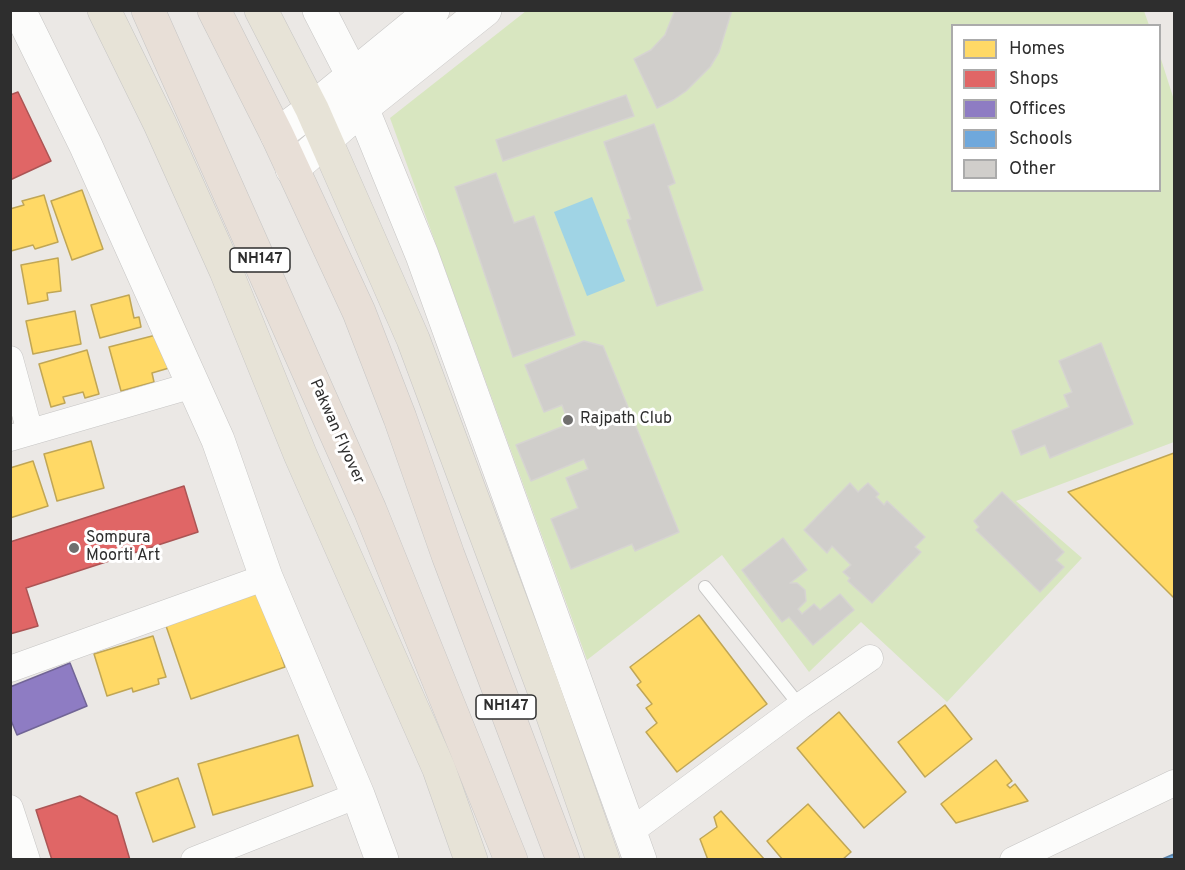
<!DOCTYPE html>
<style>
body{margin:0}
#map{position:relative;width:1185px;height:870px;overflow:hidden;background:#ebe8e5;font-family:Overpass,sans-serif}
canvas{display:block}
.frame{position:absolute;inset:0;border:12px solid #2e2e2e;pointer-events:none}
.legend{position:absolute;left:951px;top:24px;width:210px;height:168px;box-sizing:border-box;background:#fff;border:2px solid #ababab;margin:0;padding:8px 10px;list-style:none;font-size:18px;color:#2e2e2e}
.legend li{display:flex;align-items:center;gap:12px;height:30px}
.legend b{width:30px;border:2px solid #ababab}
</style>
<div id="map">
<canvas width="1185" height="870"></canvas>
<div class="frame"></div>
<ul class="legend">
<li><b style="height:16px;background:#ffd966"></b>Homes</li>
<li><b style="height:16px;background:#e06666"></b>Shops</li>
<li><b style="height:16px;background:#8e7cc3"></b>Offices</li>
<li><b style="height:16px;background:#6fa8dc"></b>Schools</li>
<li><b style="height:16px;background:#d0cecb"></b>Other</li>
</ul>
</div>
<script>
const c = document.querySelector('canvas').getContext('2d');
c.lineJoin = 'round';
function paint(path, color) {
  c.fillStyle = color;
  c.fill(path, 'evenodd');
}
function strokePath(path, color, width, dash) {
  c.strokeStyle = color;
  c.lineWidth = width;
  c.lineCap = dash ? 'butt' : 'round';
  c.setLineDash(dash || []);
  c.stroke(path);
}
function label(font, color, halo, rows, align = 'center') {
  c.font = font + ' Overpass,sans-serif';
  c.lineWidth = 6;
  c.setLineDash([]);
  c.textBaseline = 'middle';
  c.strokeStyle = halo;
  c.fillStyle = color;
  for (const [text, x, y, turn = 0] of rows) {
    c.save();
    c.translate(x, y);
    c.rotate((+turn || 0) * Math.PI / 180);
    c.textAlign = isNaN(turn) ? turn : align;
    if (halo) c.strokeText(text, 0, 0);
    c.fillText(text, 0, 0);
    c.restore();
  }
}
paint(new Path2D(`
 M526 11H1144L1149 25 952 26V190H1160V56L1174 100V442L1016 501 1082 558 947 702 861 622 809 672 722 555 587 660 390 118Z`), '#d8e6c0');
paint(new Path2D(`
 M592 197 625 281 587 296 554 212Z`), '#a0d4e5');
const homes = new Path2D(`
 M82 190 103 249 72 260 51 201Z
 M44 195 58 242 35 249 33 245 11 251 10 209 24 205 22 201Z
 M58 258 61 291 47 293 48 300 28 304 21 265Z
 M129 295 134 318 139 317 141 327 100 338 91 305Z
 M75 311 81 344 33 354 26 321Z
 M160 334 169 368 152 373 154 382 121 391 109 347Z
 M87 350 99 394 85 398 83 392 63 397 65 403 51 407 39 364Z
 M91 441 104 488 57 501 44 454Z
 M1174 453V598L1068 492Z
 M33 461 48 506 10 518V468Z
 M259 588 285 667 191 699 164 620Z
 M699 615 767 704 677 772 646 732 657 723 646 708 652 704 637 685 641 682 630 667Z
 M153 636 166 677 158 679 159 684 133 692 132 688 107 696 94 654Z
 M945 705 972 739 925 777 898 742Z
 M839 712 906 792 864 828 797 748Z
 M298 735 313 786 213 815 198 764Z
 M996 760 1012 781 1007 785 1010 788 1015 784 1028 801 956 823 941 804Z
 M178 778 195 827 153 842 136 793Z
 M808 804 851 852 842 860H783L767 841Z
 M721 811 765 860H708L700 839 717 827 714 817Z`);
paint(homes, '#ffd966');
strokePath(homes, '#c0a655', 1.5);
const shops = new Path2D(`
 M18 92 51 161 10 180V95Z
 M184 486 198 532 26 588 38 626 10 634V542Z
 M80 796 117 816 130 860H52L36 810Z`);
paint(shops, '#e06666');
strokePath(shops, '#ab5555', 1.5);
const offices = new Path2D(`
 M70 663 87 706 17 735 10 718V687Z`);
paint(offices, '#8e7cc3');
strokePath(offices, '#716596', 1.5);
const schools = new Path2D(`
 M1174 854V860H1160Z`);
paint(schools, '#6fa8dc');
strokePath(schools, '#5c83a8', 1.5);
const building = new Path2D(`
 M675 10H732L719 52 710 67 686 91 673 100 657 108 634 59 651 50 665 35Z
 M626 95 634 116 503 161 496 140Z
 M654 124 675 183 668 186 703 290 657 306 627 220 631 219 604 142Z
 M496 173 514 223 534 216 575 335 513 357 455 187Z
 M584 341 603 346 679 532 635 551 632 544 571 569 551 519 578 508 566 478 588 469 584 459 531 481 516 445 569 424 562 405 544 412 525 365Z
 M1101 343 1133 424 1050 458 1045 445 1021 455 1012 431 1069 407 1064 395 1072 392 1059 361Z
 M850 483 858 492 868 483 879 494 876 497 884 505 887 501 925 537 915 547 921 552 872 603 848 581 850 578 843 572 851 565 832 546 827 553 804 530Z
 M1002 492 1064 552 1056 560 1064 567 1040 592 976 530 979 527 974 521Z
 M783 538 807 570 790 583H797L805 590 806 601 798 609 802 614 814 604 820 610 840 594 854 610 813 645 789 617 782 622 742 570Z`);
paint(building, '#d0cecb');
strokePath(building, '#d6d4d1', 1.5);
const lane = new Path2D(`
 M705 587 800 706`);
const street = new Path2D(`
 M10 359 30 432
 M10 438 193 385
 M10 669 266 577
 M10 808 27 860
 M630 832 800 706 870 658
 M194 860 358 795
 M1013 860 1174 783`);
const secondary = new Path2D(`
 M19 10 86 146 218 440 266 577 358 795 382 860
 M319 10 353 76 362 108 422 255 640 860
 M277 135 312 109 433 10
 M292 169 362 108 485 10`);
const primary = new Path2D(`
 M104 10 160 124 226 271 300 454 439 769 471 860
 M261 10 312 109 413 339 542 685 603 860`);
const highway = new Path2D(`
 M148 10 370 510 511 860
 M214 10 277 135 359 312 400 418 448 555 563 860`);
strokePath(lane, '#c6c5c4', 14);
strokePath(street, '#c6c5c4', 27);
strokePath(secondary, '#c6c5c4', 34);
strokePath(primary, '#c6c5c4', 34);
strokePath(highway, '#c6c5c4', 34);
strokePath(lane, '#fcfcfb', 12);
strokePath(street, '#fcfcfb', 26);
strokePath(secondary, '#fcfcfb', 33);
strokePath(primary, '#e7e3d7', 33);
strokePath(highway, '#e8dfd7', 33);
for (const [x, y, r, color] of [
 [568,420,6,"#706f6e"],
 [74,548,6,"#706f6e"]
]) {
  const dot = new Path2D();
  dot.arc(x, y, r, 0, 2 * Math.PI);
  c.fillStyle = color;
  c.fill(dot);
  strokePath(dot, '#fff', 2);
}
for (const [x, y, w] of [
 [260,260,60],
 [506,707,60]
]) {
  const box = new Path2D();
  box.roundRect(x - w / 2, y - 12, w, 24, 4.5);
  c.fillStyle = '#fff';
  c.fill(box);
  strokePath(box, '#2e2e2e', 1.5);
}
label('bold 15px', '#2e2e2e', null, [
 ["NH147",260,260],
 ["NH147",506,707]
]);
label('16px', '#2e2e2e', '#fff', [
 ["Rajpath Club",580,420],
 ["Sompura",86,539],
 ["Moorti Art",86,557]
], 'left');
label('16px', '#2e2e2e', '#fff', [
 ["Pakwan Flyover",336,432,66]
]);
</script>
